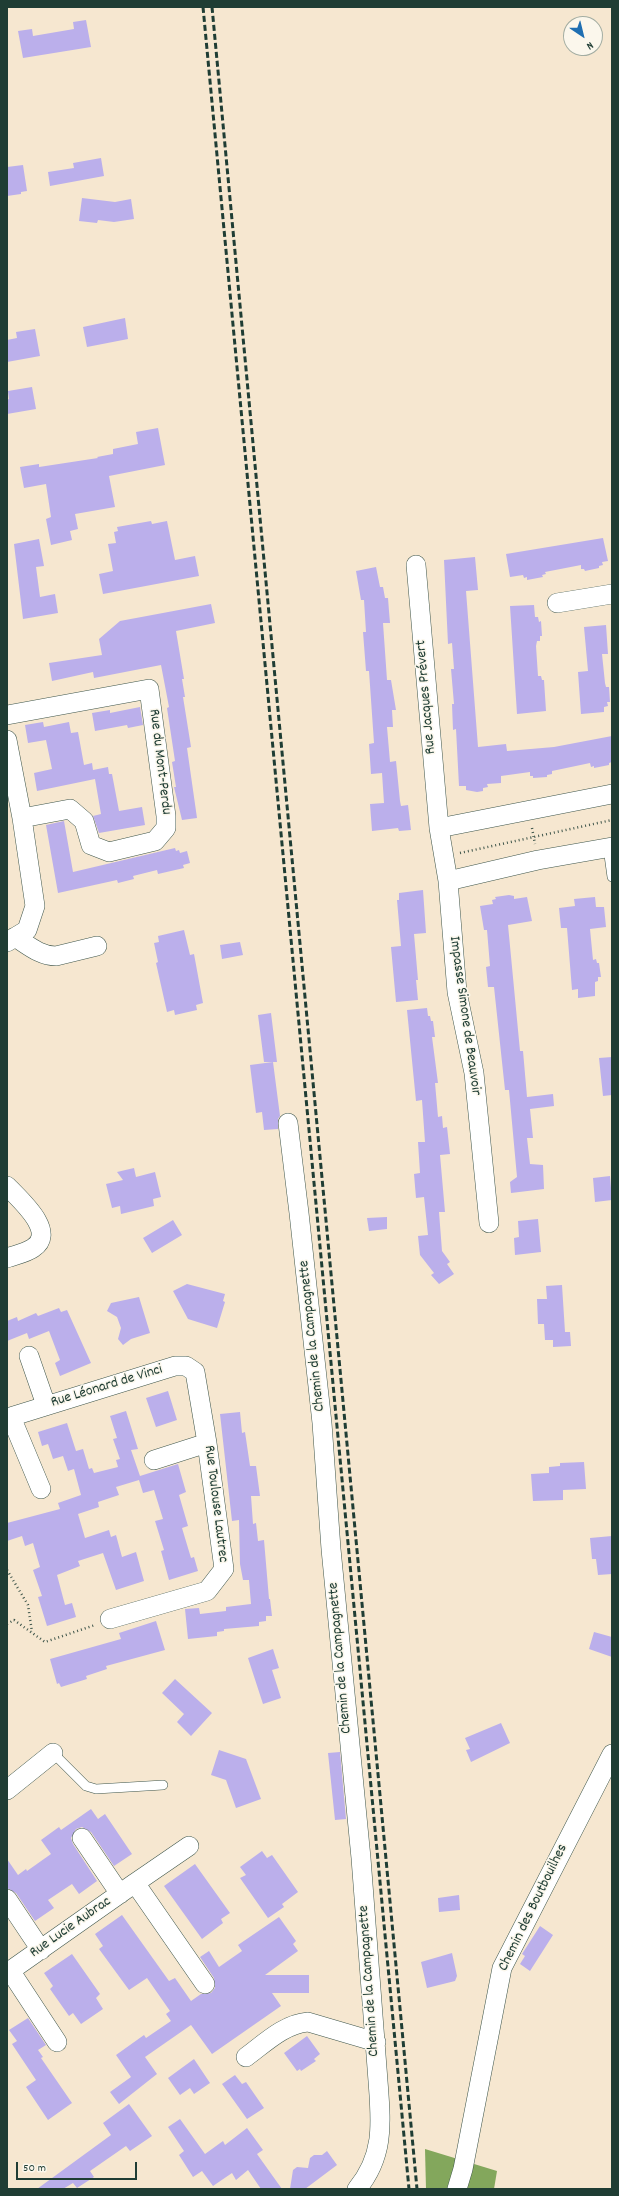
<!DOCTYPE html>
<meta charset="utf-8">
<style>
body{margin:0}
#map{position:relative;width:619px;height:2196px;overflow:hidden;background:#f6e7d0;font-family:Dekko,sans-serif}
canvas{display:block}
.frame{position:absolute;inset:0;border:8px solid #1f3d34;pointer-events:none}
.north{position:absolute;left:563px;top:16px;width:40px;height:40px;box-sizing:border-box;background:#fbf7ec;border:1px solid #a3ada2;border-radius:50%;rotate:145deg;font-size:11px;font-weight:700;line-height:16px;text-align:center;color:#1f3d34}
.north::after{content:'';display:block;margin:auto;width:14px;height:18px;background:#1f6fb2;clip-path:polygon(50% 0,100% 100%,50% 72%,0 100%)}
.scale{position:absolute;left:16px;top:2162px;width:121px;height:18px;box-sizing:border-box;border:2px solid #1f3d34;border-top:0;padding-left:5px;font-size:12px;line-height:14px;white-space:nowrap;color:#1f3d34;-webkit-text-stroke:3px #fbf7ec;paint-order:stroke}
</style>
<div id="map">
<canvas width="619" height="2196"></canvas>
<div class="frame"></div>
<div class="north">N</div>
<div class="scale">50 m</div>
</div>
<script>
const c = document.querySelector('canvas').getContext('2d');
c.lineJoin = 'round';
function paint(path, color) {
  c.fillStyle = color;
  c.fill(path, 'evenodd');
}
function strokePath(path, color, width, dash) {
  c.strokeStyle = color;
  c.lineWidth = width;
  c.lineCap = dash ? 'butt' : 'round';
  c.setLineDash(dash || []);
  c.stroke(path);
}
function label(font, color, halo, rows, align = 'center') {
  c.font = font + ' Dekko,sans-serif';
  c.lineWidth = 3;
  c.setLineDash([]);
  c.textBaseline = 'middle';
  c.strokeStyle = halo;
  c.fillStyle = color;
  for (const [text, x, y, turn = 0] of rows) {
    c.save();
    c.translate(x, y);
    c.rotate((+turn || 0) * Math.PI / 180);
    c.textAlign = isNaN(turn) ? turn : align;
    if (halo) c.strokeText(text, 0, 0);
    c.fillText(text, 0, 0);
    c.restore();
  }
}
paint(new Path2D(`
 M425 2149 497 2171 494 2189H426Z`), '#83a75c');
paint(new Path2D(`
 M86 20 91 47 23 58 18 31 32 29 33 36 74 29 73 22Z
 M101 158 104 176 50 186 48 172 74 168 73 163Z
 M23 165 27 191 21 192V194L7 196V167Z
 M82 198 115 202 131 199 134 219 114 222 98 220 97 223 79 221Z
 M125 318 128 339 87 347 83 327Z
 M35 329 40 356 7 362V340L17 338 16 332Z
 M32 387 36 409 7 414V400L9 399 8 391Z
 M158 428 165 465 109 476 115 507 75 514 78 529 70 531 72 540 51 545 46 519 51 517 46 484 24 488 20 467 39 464V467L98 458 97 457 113 454V449L138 444 136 432Z
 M151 521 152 524 167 521 175 560 195 556 199 576 103 594 99 574 113 571 108 544 116 543 114 532 118 531 117 527Z
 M603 538 608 561 602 562 603 565 599 566V568L585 571 584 569H581V565L545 572 546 574 542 575 543 577 527 580V577L524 578 523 575 510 577 506 554Z
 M39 539 44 566 36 567 40 597 55 594 58 613 23 619 14 544Z
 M475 557 478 590 466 591 478 747 506 744 507 751 554 747 612 736V762L609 763V765L594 768V766L591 767 590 763 552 771V774L547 775V777L533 778V776H530V772L501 776V783L487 784 488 787 483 788V791L477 792 466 790V786H459L456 729 453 730 452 704H454L451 669H454L452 643 448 644 444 560Z
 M376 567 380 587H383L385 598H388L389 611 390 623H383L387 680H391L396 710H392L393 727H387L390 762 396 761 400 801 401 806 408 805 411 830 399 831 398 828 372 831 370 804 384 803 382 773 371 774 369 744 374 743 369 671H366L363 632H366L364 600H361L356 571Z
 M211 604 215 623 176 631 184 679H182L185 697H183L191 747 187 748 197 818 182 820 174 787H176L172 762 175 761 167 708 169 707 161 665 94 678 93 672 52 681 49 663 102 655 99 639 120 621Z
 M534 605 535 617H538L539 622 541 621 542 636H540V641H537L536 646 538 676H541L542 680H544L546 711 517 714 510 606Z
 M606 625 608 654H602L605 683 606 687H609L610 702H607L608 706 604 707V712L581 714 578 672 588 671 584 627Z
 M140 707 143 725 128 728 127 725 95 731 92 713 110 710V713Z
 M43 722 44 727 69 722 71 733 78 732 84 765 92 763 93 770 108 767 109 774H112L119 811 142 807 145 825 99 833 93 816 101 814 95 779 37 791 34 773 52 769 46 740 28 743 25 725Z
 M64 821 73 872 175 848 176 851 179 850 180 853 187 851 190 863 183 865 184 868 158 874 157 870 133 876 134 879 118 883 117 880 58 893 46 825Z
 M423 890 426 933 414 934 418 980H416L418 1000 396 1002 391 947 401 946 397 900H399V893Z
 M509 895 514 896V899L527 897 532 921 508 925 520 1051H523L527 1097 553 1094 554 1106 530 1109 533 1138H527L530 1164 543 1165 544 1189 511 1193 510 1182 517 1177 509 1090H505L494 987H488L486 967 490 966 487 930H484L480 906 493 904 492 900 496 899 495 897Z
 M595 897 596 907H604L606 927 590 929 593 960 596 959 597 963H599L601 977H598V981L595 982V996L578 998V989L572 990 567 928H561L559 908 575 906 574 899Z
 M184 930 190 955 194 954 203 1003 196 1005 197 1010 175 1015 174 1010 167 1012 156 963 158 962 154 943 159 942 158 936Z
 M240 942 243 955 222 959 220 945Z
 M427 1008 428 1016H430L431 1021H433L435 1037H432L438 1083H435L438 1117 442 1116 443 1128 447 1127 450 1154 440 1155 445 1212H439L442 1251 450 1262 447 1264 454 1274 439 1284 431 1275 434 1273 420 1255 418 1236 428 1235 424 1197 416 1198 414 1174 420 1173 418 1142H425L422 1100 416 1101 407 1010Z
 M271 1013 277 1062H264L258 1015Z
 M612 1057V1095L603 1096 599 1058Z
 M273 1062 280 1116 278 1119V1129L264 1130 262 1112 256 1113 250 1065Z
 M134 1168 136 1177 155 1172 161 1197 153 1199 154 1206 121 1214 120 1206 112 1208 106 1184 123 1180 117 1172Z
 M610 1176 612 1200 595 1202 593 1178Z
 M387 1217V1229L369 1231 367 1218Z
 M538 1219 541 1252 515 1255 514 1238 519 1237 518 1221Z
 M173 1220 182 1235 152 1253 143 1238Z
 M187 1284 225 1294 223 1301 225 1302 217 1328 188 1319 173 1291Z
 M562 1285 565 1332H570L571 1346 553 1347V1340H545L544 1324H538L537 1299H547L546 1286Z
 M139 1297 150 1333 131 1339 123 1345 118 1339 121 1328 117 1317 107 1311 111 1303Z
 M59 1308 61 1312 67 1310 91 1363 60 1376 55 1363 60 1360 49 1331 29 1339 27 1333 7 1341V1321L17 1317 18 1321 36 1313 38 1316Z
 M168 1391 177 1420 156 1427 146 1398Z
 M126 1411 138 1449 131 1450 140 1476 178 1464 186 1492 179 1495 188 1526 182 1528 191 1558 194 1557 198 1571 169 1580 161 1551 164 1550 155 1521 163 1519 154 1490 143 1493 139 1480 116 1487 119 1495 98 1502 99 1507 78 1514 85 1538 109 1530 111 1537 116 1535 122 1557 136 1552 144 1581 116 1590 103 1553 78 1561 80 1566 57 1575 65 1605 72 1603 76 1617 47 1626 38 1597 42 1596 33 1570 40 1567 33 1543 25 1546 22 1536 7 1541V1523L60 1509 58 1503 81 1495 74 1469 68 1471 63 1456 53 1459 48 1444 42 1446 38 1432 67 1423 76 1451 83 1449 89 1469 92 1468 94 1473 118 1467 116 1460 120 1459 113 1439 117 1438 110 1416Z
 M240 1412 242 1433 245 1432 250 1466H256L260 1496H251L253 1524 256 1523 258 1541 264 1540 269 1599H270L272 1616H266V1621L259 1622V1626L224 1629V1631L217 1632V1636L188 1639 185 1609 199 1608 200 1614 226 1611V1607L251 1604 249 1580H243L240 1564 239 1520 232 1521 220 1414Z
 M584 1462 586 1489 563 1490V1500L533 1501 531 1474 549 1473V1467L560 1466V1463Z
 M612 1536V1574L598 1575 596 1559H592L590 1538Z
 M156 1621 165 1650 106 1666 107 1669 86 1676 87 1679 61 1687 59 1683 57 1684 50 1659 121 1639 119 1633Z
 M594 1632 612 1637V1657L589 1649Z
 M273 1649 279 1668 272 1670 281 1698 263 1704 248 1658Z
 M175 1679 212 1713 191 1736 177 1722 184 1714 162 1693Z
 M501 1723 510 1743 471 1762 466 1750 470 1749 465 1738Z
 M219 1750 246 1759 261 1799 236 1808 226 1780 211 1775Z
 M340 1752 346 1819 335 1820 328 1753Z
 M91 1809 98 1819 105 1814 132 1854 114 1866 91 1832 82 1827 76 1829 71 1838 73 1844 97 1881 79 1894 72 1884 48 1900 54 1908 35 1921 16 1893 7 1888V1859L18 1875 26 1869 27 1871 51 1854 41 1840 59 1827 61 1830Z
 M262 1851 267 1858 272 1855 298 1892 282 1904 284 1907 268 1918 240 1878 246 1875 240 1867Z
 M195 1864 230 1913 221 1919 223 1923 202 1939 164 1886Z
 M459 1895 460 1910 439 1912 438 1898Z
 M122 1915 169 1981 175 1978 191 2001 201 1994 211 1993 215 1988 214 1978 200 1957 209 1951 219 1967 242 1951 238 1945 279 1917 296 1941 293 1944 298 1951 265 1975H309V1993H272L281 2006 212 2054 191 2025 145 2057 157 2074 119 2104 110 2092 131 2077 116 2055 144 2035 146 2038 171 2021 166 2014 170 2011 147 1978 129 1990 99 1949 103 1946 95 1934Z
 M540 1926 553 1935 530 1971 520 1964 525 1956 522 1954Z
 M452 1953 457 1976 455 1981 427 1988 421 1962Z
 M72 1954 100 1994 96 1998 103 2009 81 2024 73 2013 69 2016 50 1989 53 1986 44 1973Z
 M28 2018 46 2045 38 2050 43 2057 41 2058 72 2103 48 2120 26 2087 36 2080 12 2044 17 2041 9 2030Z
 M307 2036 320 2054 314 2059 316 2061 301 2071 300 2069 297 2071 284 2053Z
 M194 2059 210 2083 194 2094 190 2088 180 2095 168 2078Z
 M235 2075 242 2084 246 2082 264 2108 247 2119 222 2084Z
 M129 2104 152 2136 130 2151 126 2146 90 2171 94 2177 77 2188 73 2183 63 2189H37L111 2135 103 2123Z
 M180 2119 205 2154 223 2141 225 2145 247 2128 263 2150 257 2154 282 2189H261L248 2170 236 2180 232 2173 213 2186 202 2171 193 2177 179 2155 184 2151 168 2127Z
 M327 2151 337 2165 305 2189H290L293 2170 297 2167 308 2168 310 2158 314 2155H322Z`), '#bbafeb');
const service = new Path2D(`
 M608 848 612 877
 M53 1753 86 1786 96 1789 163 1785`);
const minor = new Path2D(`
 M416 565 439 828 448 881 457 992 474 1073 489 1223
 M557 603 612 594
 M7 715 149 689 166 816V828L155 841 109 852 91 845 84 821 70 809 22 818
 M7 740 22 818 35 906 27 930 7 942
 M439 828 612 794
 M448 881 538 860 612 847
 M15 937C28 945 40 956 56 956L97 946
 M288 1123 299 1213 322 1423 331 1549 361 1858 378 2081C381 2122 385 2155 357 2189
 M7 1186C19 1199 58 1232 33 1248 26 1253 15 1255 7 1258
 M29 1356 46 1405
 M11 1417 41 1489
 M7 1418 175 1366H186L195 1372 207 1443 224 1569 207 1591 110 1619
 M154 1460 207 1443
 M7 1790 53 1753
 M82 1838 120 1894
 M135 1883 189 1846
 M7 1899 41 1950
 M11 1972 57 2042
 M7 1973 135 1883 205 1984
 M246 2057C265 2043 284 2024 308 2022L376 2042
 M457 2189 463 2169 502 1968 612 1754`);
strokePath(service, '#3f564b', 10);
strokePath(minor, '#3f564b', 20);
strokePath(new Path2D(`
 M532 828 535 844
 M460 853 612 820
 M7 1570 28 1605 32 1632
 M7 1624 14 1620 45 1642 95 1625`), '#3f564b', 2.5, [1, 3]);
strokePath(service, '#fff', 9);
strokePath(minor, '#fff', 19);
strokePath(new Path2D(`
 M203 7 409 2189
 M212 7 417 2189`), '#1f3d34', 3, [6, 3]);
label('15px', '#1f3d34', '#fbf7ec', [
 ["Rue Jacques Prévert",427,697,-95],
 ["Rue du Mont-Perdu",159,762,83],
 ["Impasse Simone de Beauvoir",464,1016,82],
 ["Chemin de la Campagnette",313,1336,-96],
 ["Rue Léonard de Vinci",107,1387,-17],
 ["Rue Toulouse Lautrec",215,1504,83],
 ["Chemin de la Campagnette",341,1658,-95],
 ["Chemin des Boutbouilhes",534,1908,-64],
 ["Rue Lucie Aubrac",71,1928,-35],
 ["Chemin de la Campagnette",370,1981,-94]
]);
</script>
